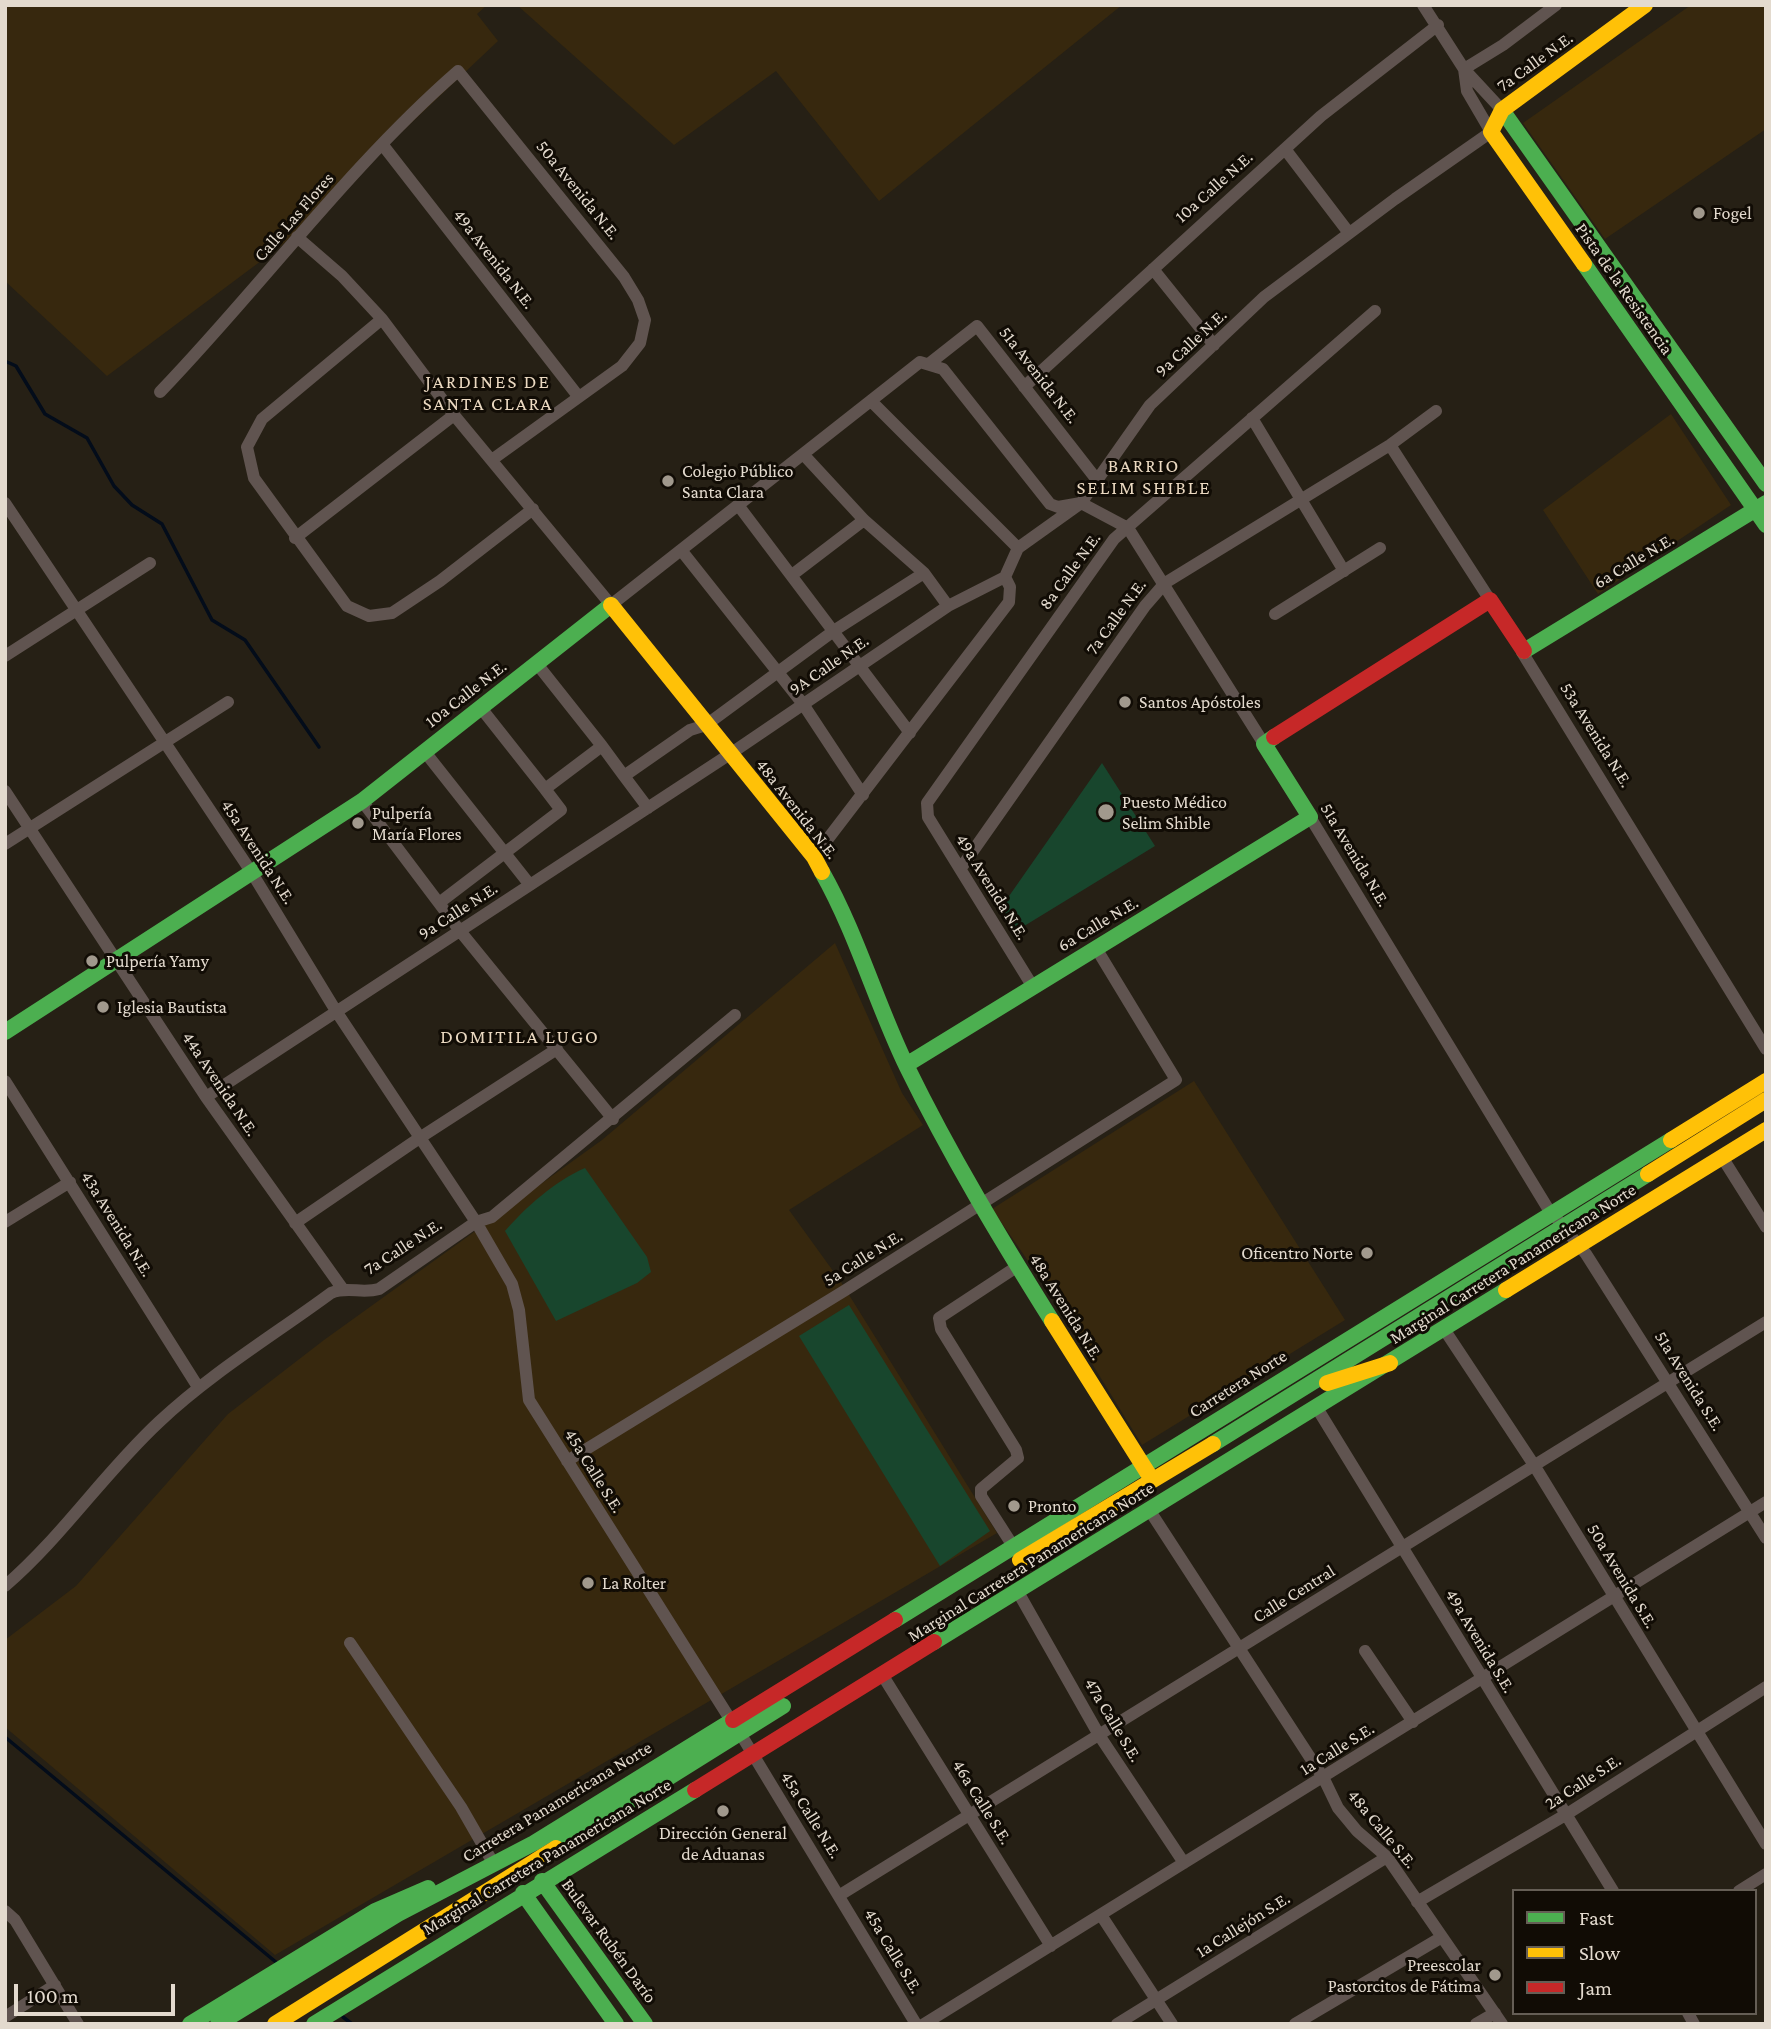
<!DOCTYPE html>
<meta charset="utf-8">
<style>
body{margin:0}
#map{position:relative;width:1771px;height:2029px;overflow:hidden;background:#262015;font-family:"Crimson Pro",serif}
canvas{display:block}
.frame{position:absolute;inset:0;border:7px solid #e3dace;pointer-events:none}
.legend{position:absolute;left:1512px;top:1889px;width:245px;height:126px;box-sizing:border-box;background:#110c05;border:2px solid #655e55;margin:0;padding:9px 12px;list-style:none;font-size:21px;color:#e3dace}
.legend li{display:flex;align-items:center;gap:14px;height:35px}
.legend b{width:35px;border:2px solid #655e55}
.scale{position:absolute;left:14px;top:1984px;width:161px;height:32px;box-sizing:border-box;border:4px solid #e3dace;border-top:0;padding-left:9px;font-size:21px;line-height:24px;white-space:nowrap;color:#e3dace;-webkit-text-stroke:5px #110c05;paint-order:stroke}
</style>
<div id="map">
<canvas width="1771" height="2029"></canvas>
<div class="frame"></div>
<ul class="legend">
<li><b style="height:9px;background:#4caf50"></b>Fast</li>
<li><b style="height:9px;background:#ffc107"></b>Slow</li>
<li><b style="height:9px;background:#c62828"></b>Jam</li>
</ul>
<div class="scale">100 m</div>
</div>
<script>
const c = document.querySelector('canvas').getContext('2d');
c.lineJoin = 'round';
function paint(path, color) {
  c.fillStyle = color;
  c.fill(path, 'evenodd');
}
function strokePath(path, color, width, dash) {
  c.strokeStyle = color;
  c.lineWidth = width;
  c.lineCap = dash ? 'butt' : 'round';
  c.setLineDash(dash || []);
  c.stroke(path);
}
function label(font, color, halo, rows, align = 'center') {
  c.font = font + ' "Crimson Pro",serif';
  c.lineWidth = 6;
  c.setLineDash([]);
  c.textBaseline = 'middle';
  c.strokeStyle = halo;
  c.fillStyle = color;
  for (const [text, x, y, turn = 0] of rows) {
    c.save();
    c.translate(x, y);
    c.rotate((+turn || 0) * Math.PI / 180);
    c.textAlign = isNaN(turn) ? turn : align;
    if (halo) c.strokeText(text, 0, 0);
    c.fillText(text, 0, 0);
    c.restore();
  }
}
paint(new Path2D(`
 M5 5H487L477 14 498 41 281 246 107 376 5 281Z
 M517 5H1122L879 201 776 71 674 145Z
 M1691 5H1762L1766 11V129L1605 239 1523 123Z
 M1671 414 1731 505 1598 594 1543 510Z
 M835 943 902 1093 923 1125 789 1210 841 1282 997 1533 275 1955 5 1727V1640L76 1586 228 1414 324 1340 602 1140Z
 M1194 1081 1345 1320 1142 1445 1035 1271 992 1209Z`), '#37280e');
paint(new Path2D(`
 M1102 763 1155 846 1016 931 1000 909Z
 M585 1168 647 1257 651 1272 637 1283 556 1321 505 1231C526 1207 555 1181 585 1168Z
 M849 1305 990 1531 940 1566 799 1336Z`), '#18462d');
strokePath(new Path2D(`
 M5 361 16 366 45 414 87 438 114 486 132 505 162 524 212 620 245 640 319 747
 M5 1737 277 1963
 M343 2017 352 2024`), '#030c1a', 3.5);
strokePath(new Path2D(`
 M1423 5 1464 69 1502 110
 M1464 69 1503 45 1556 5
 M382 144 578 396
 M1285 149 1349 233
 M297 237 342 276 382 319 454 415 611 605 920 362 943 369 1050 504 1058 507 1081 503
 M1153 269 1214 345
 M382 319 262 419 247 447 254 478 347 606 369 616 392 613 440 581 533 509
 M930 363 977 326 1097 480
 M1024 387 1321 116 1438 25
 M160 392C261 287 348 167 458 71L624 277 638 300 645 320 640 343 622 366 493 459
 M871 401 1018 548
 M1252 418 1344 571
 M1390 445 1490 600
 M803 454 864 520 924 573 948 606
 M5 503 252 873 336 1011 476 1222 512 1284 519 1310 529 1400 730 1719
 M1081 503 1128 528 1264 744
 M738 505 910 733
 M295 538 454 415
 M681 550 803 704 863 795
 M792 575 864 520
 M1275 614 1380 548
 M1522 652 1766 1049
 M5 656 150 563
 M537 664 602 746
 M481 708 545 789
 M425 752 530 885
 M624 776 648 808
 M5 791 206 1097 342 1288
 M362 801 460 931 613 1119
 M1310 817 1547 1207 1586 1254 1766 1538
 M5 844 228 702
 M814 857 1009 602 1010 587 1005 577
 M961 868 1145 606 1165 583 1390 445 1436 411
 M439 903 561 810 545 789 602 746 624 776 690 730 706 725 835 630 924 573
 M1033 987 928 817 927 803 1114 539 1375 311
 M5 1081 198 1387
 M206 1097 730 754 948 606 1005 577 1018 548 1081 503 1150 405 1264 297 1395 199 1491 132 1467 91 1464 69
 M1722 1157 1766 1227
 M5 1222 70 1182
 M295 1223 421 1137 557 1049
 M1444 1329 1534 1465 1766 1844
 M1317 1408 1613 1891
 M567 1461 844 1291 1176 1080 1096 948
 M1150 1511 1324 1779 1338 1808 1357 1831 1387 1857 1502 2024
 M1013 1546 981 1496V1489L1018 1458 1016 1450 941 1329 939 1318 1018 1266
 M5 1586C62 1537 104 1473 159 1422 211 1373 274 1335 331 1293 347 1286 362 1294 379 1289L476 1222 492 1217 735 1015
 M1018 1592 1099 1735 1184 1863
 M350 1643 461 1807 492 1861
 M1365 1651 1413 1722
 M883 1676 1051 1946
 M740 1733 916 2024
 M1739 1891 1766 1874
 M840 1895 1766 1322
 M1417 1902 1567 1814 1766 1687
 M5 1911 15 1920 78 2024
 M1101 1915 1172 2024
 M1688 2013 1694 2024
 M5 2017 55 1985
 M924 2024 1766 1502
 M1117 2024 1387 1857
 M1295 2024 1442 1937
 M1476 2024 1495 2013`), '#605450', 12);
strokePath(new Path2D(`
 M1502 110 1766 484
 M1584 264 1766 525
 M1524 651 1766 503
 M822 872C857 934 876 1003 907 1067 950 1155 1000 1238 1052 1321
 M5 1032 362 801 611 605
 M906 1065 1310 817 1264 744 1274 737
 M1213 1444 1648 1174
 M895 1620 1671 1140
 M934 1642 1506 1290
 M556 1848 783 1706
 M542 1881 645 2024
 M523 1893 616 2024
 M190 2024 375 1911 428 1888
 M218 2024 398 1914 534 1843 733 1720
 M314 2024 695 1790`), '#4caf50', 16);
strokePath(new Path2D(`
 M1584 264 1491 132 1502 110 1645 5
 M611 605 814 857 822 872
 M1671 1140 1766 1081
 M1648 1174 1766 1100
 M1506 1290 1766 1130
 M1052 1321 1149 1475
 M1327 1383 1390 1363
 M1020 1560 1213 1444
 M275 2024 556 1848`), '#ffc107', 16);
strokePath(new Path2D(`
 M1274 737 1490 600 1524 651
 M733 1720 895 1620
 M695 1790 934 1642`), '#c62828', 16);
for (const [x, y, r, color] of [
 [1699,213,7,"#a1998d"],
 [668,481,7,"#a1998d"],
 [1125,702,7,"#a1998d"],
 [1106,812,9,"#a1998d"],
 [358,823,7,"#a1998d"],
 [92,961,7,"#a1998d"],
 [103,1007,7,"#a1998d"],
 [1367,1253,7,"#a1998d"],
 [1014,1506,7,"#a1998d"],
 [588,1583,7,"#a1998d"],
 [723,1811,7,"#a1998d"],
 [1495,1975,7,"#a1998d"]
]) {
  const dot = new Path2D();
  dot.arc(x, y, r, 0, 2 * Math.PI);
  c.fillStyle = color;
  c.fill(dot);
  strokePath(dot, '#110c05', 2.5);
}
label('18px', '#e3dace', '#110c05', [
 ["7a Calle N.E.",1535,62,-36],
 ["10a Calle N.E.",1214,187,-42],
 ["50a Avenida N.E.",578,190,51],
 ["Calle Las Flores",294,217,-49],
 ["49a Avenida N.E.",494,259,52],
 ["Pista de la Resistencia",1624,289,55],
 ["9a Calle N.E.",1191,343,-43],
 ["51a Avenida N.E.",1039,375,52],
 ["6a Calle N.E.",1634,561,-31],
 ["8a Calle N.E.",1070,571,-54],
 ["7a Calle N.E.",1116,617,-54],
 ["9A Calle N.E.",829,665,-35],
 ["10a Calle N.E.",466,694,-38],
 ["53a Avenida N.E.",1596,735,58],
 ["48a Avenida N.E.",797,809,52],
 ["45a Avenida N.E.",258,852,57],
 ["51a Avenida N.E.",1355,855,59],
 ["49a Avenida N.E.",992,887,58],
 ["9a Calle N.E.",458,911,-33],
 ["6a Calle N.E.",1098,924,-31],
 ["44a Avenida N.E.",220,1084,56],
 ["43a Avenida N.E.",117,1224,58],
 ["7a Calle N.E.",403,1247,-33],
 ["5a Calle N.E.",863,1258,-32],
 ["Marginal Carretera Panamericana Norte",1513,1264,-32],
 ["48a Avenida N.E.",1066,1307,58],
 ["51a Avenida S.E.",1689,1381,58],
 ["Carretera Norte",1238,1384,-32],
 ["45a Calle S.E.",594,1471,58],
 ["Marginal Carretera Panamericana Norte",1031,1562,-32],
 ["50a Avenida S.E.",1622,1576,59],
 ["Calle Central",1294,1594,-32],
 ["49a Avenida S.E.",1480,1641,59],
 ["47a Calle S.E.",1113,1720,59],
 ["1a Calle S.E.",1337,1749,-32],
 ["2a Calle S.E.",1583,1782,-33],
 ["Carretera Panamericana Norte",557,1802,-31],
 ["46a Calle S.E.",982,1802,58],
 ["45a Calle N.E.",811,1815,58],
 ["48a Calle S.E.",1382,1829,50],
 ["Marginal Carretera Panamericana Norte",547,1857,-31],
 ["1a Callejón S.E.",1243,1925,-32],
 ["Bulevar Rubén Darío",609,1941,54],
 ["45a Calle S.E.",893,1951,59]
]);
label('18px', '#e3dace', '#110c05', [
 ["Fogel",1713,213],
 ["Colegio Público",682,471],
 ["Santa Clara",682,492],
 ["Santos Apóstoles",1139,702],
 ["Puesto Médico",1122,802],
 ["Selim Shible",1122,823],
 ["Pulpería",372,813],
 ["María Flores",372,834],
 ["Pulpería Yamy",106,961],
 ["Iglesia Bautista",117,1007],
 ["Oficentro Norte",1353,1253,"right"],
 ["Pronto",1028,1506],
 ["La Rolter",602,1583],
 ["Dirección General",723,1833,"center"],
 ["de Aduanas",723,1854,"center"],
 ["Preescolar",1481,1965,"right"],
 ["Pastorcitos de Fátima",1481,1986,"right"]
], 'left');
c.letterSpacing = '2px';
label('19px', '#ebd9c1', '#110c05', [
 ["JARDINES DE",488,382],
 ["SANTA CLARA",488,404],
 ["BARRIO",1144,466],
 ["SELIM SHIBLE",1144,488],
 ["DOMITILA LUGO",520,1037]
]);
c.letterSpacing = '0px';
</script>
